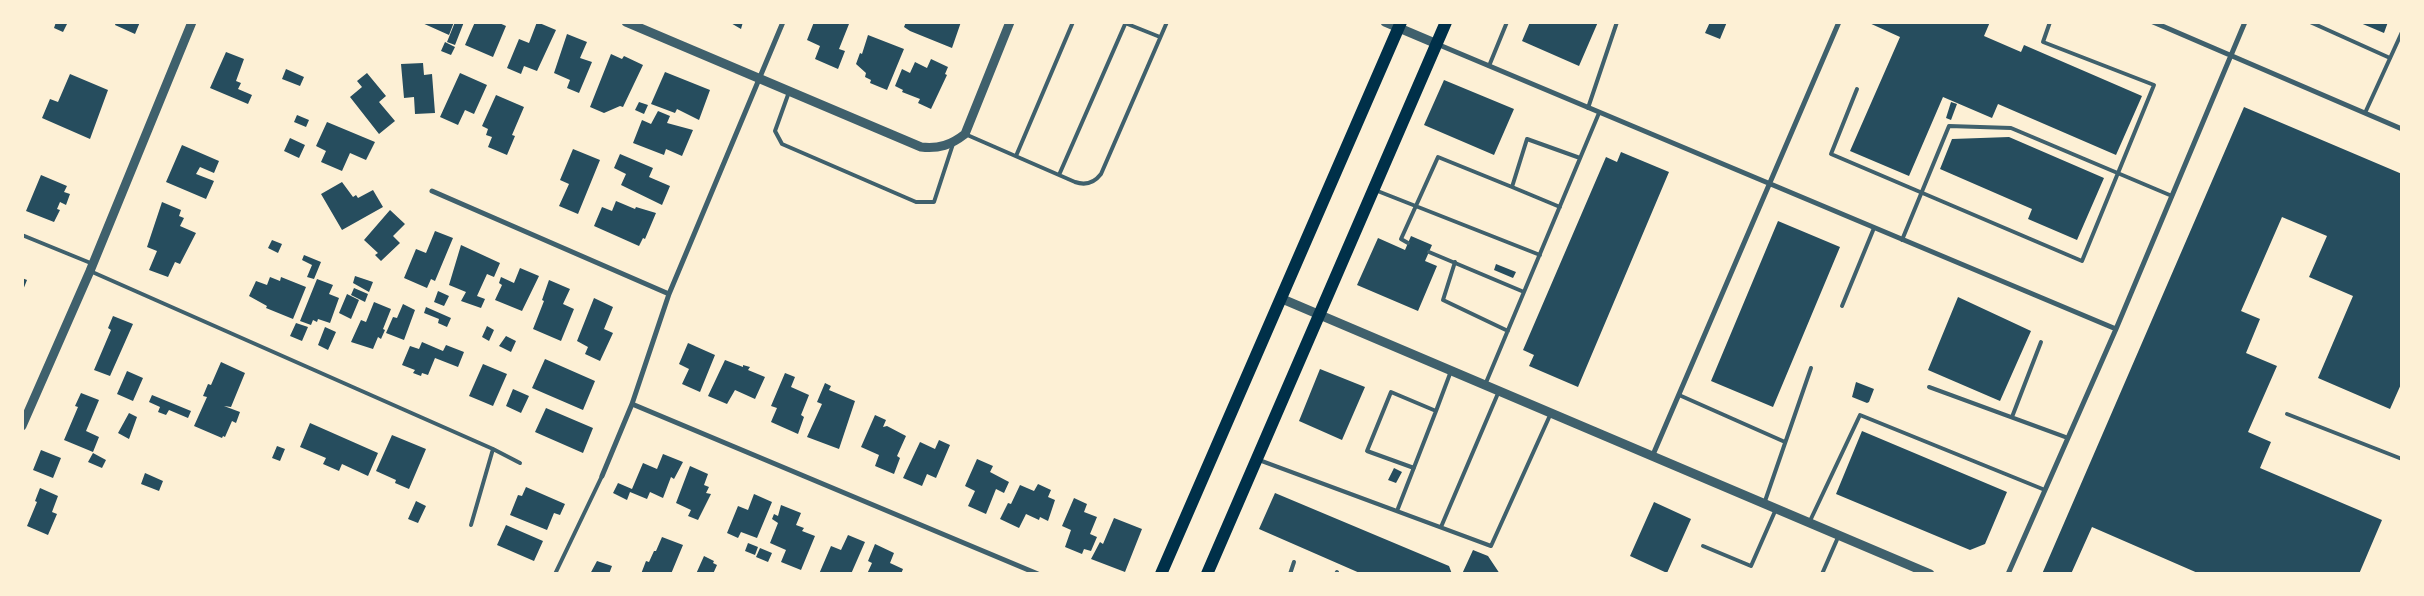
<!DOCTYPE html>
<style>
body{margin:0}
#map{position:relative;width:2424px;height:596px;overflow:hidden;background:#fdf0d5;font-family:"Public Sans",sans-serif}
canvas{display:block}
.frame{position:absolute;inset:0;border:24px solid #fdf0d5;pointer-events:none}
</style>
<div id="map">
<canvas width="2424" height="596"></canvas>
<div class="frame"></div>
</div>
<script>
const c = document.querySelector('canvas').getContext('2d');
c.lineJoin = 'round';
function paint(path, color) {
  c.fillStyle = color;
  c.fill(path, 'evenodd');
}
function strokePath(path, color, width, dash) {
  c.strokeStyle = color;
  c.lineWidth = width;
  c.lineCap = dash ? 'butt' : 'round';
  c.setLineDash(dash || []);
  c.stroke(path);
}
paint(new Path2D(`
 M56 22 67 24 63 32 54 28Z
 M116 22H140L135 34 115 25Z
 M420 22H454L449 35Z
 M455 22H464L455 45 447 42Z
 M475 22H497L506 26 493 57 465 45Z
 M537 22 556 30 537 71 524 66 521 74 507 68 519 39 529 43Z
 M729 22H743L741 29Z
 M814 22 849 24 839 49 845 51 838 69 815 59 820 46 807 40Z
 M906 22H961L952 48 910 31 904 27Z
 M1530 22H1598L1579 66 1522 41Z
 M1710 22H1727L1720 39 1705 33Z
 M1867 22H1990L1984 36 2021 52 2024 45 2142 96 2116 155 1998 104 1992 118 1943 97 1909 176 1850 151 1900 37Z
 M2358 22H2388L2384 33Z
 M567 34 587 42 580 58 592 62 579 93 567 88 570 80 554 73Z
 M868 35 904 49 887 90 870 83 871 80 865 77 866 73 856 64 860 53 862 54Z
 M445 42 455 47 451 55 441 51Z
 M226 52 244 59 236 81 241 83 238 89 252 95 248 104 210 88Z
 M611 54 622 59 624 56 643 65 623 107 620 106 604 113 590 107Z
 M931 59 948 67 945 74 947 75 931 109 918 103 920 99 902 92 903 90 895 86 902 69 910 73 915 62 927 68Z
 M423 63 424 75 432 74 435 113 415 114 414 97 404 98 401 64Z
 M286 69 304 77 300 86 282 79Z
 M665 72 710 90 699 120 677 109 675 113 651 104Z
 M367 73 386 96 379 102 395 121 379 134 350 97 362 87 357 81Z
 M460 73 487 85 474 114 465 110 458 125 440 117Z
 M70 74 108 90 90 139 42 118 50 99 58 102Z
 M1444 80 1514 109 1494 155 1424 125Z
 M496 95 524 107 512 135 515 136 507 155 488 147 492 137 486 135 488 129 482 126Z
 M639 102 648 105 644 114 635 110Z
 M1951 102 1957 104 1951 120 1946 118Z
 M2244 107 2402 174V382L2390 409 2318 378 2353 296 2309 277 2327 236 2282 217 2241 311 2260 319 2246 353 2277 366 2248 432 2271 442 2260 468 2382 520 2359 574H2200L2092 527 2071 574H2042Z
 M658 111 670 116 667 123 693 130 682 156 666 149 664 155 633 143 642 120 651 124Z
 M297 115 309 120 306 127 294 122Z
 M327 122 375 142 366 160 350 153 342 171 321 162 326 151 316 146Z
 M2009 137 2104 178 2077 240 2028 219 2032 209 1940 169 1952 139Z
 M290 138 305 145 299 158 284 151Z
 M182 145 219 161 214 173 200 167 196 174 214 181 206 199 166 182Z
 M573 149 600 160 578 214 559 206 569 184 560 180Z
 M1621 152 1669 172 1578 387 1529 366 1534 355 1523 350 1606 157 1617 162Z
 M620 154 653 168 649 177 670 186 662 205 621 185 626 174 614 168Z
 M41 175 67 186 64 192 70 194 66 205 60 202 57 209 60 210 54 222 26 211Z
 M342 182 353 197 356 195 358 198 373 190 383 207 342 230 321 194Z
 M616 201 635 209 636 207 656 213 645 239 643 238 639 246 594 226 602 207 612 211Z
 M162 202 181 210 179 216 184 218 180 226 196 233 180 264 175 262 168 277 149 270 157 251 147 247Z
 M390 210 405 224 393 236 400 243 381 261 375 255 378 253 364 240Z
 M1778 221 1840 247 1773 407 1711 381Z
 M435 231 453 238 435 281 431 279 427 288 404 278 416 249 426 253Z
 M1411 236 1432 245 1425 261 1437 266 1418 311 1357 285 1378 238 1405 250Z
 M272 240 282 244 278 253 268 248Z
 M461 245 500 263 494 277 487 274 477 296 485 299 481 308 461 301 466 292 449 285Z
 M304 255 321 262 314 279 307 277 312 265 302 260Z
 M1496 264 1516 272 1513 278 1494 270Z
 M520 268 539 276 522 311 495 300 502 285 499 283 501 277 514 283Z
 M355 276 373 282 369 292 353 283Z
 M270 277 280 281 281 277 306 287 293 319 266 308 267 306 249 296 256 281 267 285Z
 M22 278 27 280 23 290H22Z
 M317 279 333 285 329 294 339 298 330 323 318 319 317 322 313 320 311 325 300 321Z
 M549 280 570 289 563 304 574 309 561 341 533 329 544 301 542 300Z
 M354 288 368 294 365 302 351 295Z
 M438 291 449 296 444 306 434 302Z
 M347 294 359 300 351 319 339 313Z
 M1958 297 2031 331 2000 401 1928 370Z
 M594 298 613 307 604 329 613 333 600 361 585 354 588 347 577 341Z
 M374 302 391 309 383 329 385 330 381 339 378 337 373 349 351 342 361 320 366 322Z
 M403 304 415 310 404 340 386 333 393 317 397 318Z
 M426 307 451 318 447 327 438 323 439 319 424 313Z
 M113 316 133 324 110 376 94 370 111 330 108 328Z
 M296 323 308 327 302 341 290 336Z
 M487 326 494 330 489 341 482 337Z
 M325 327 336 332 328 350 318 345Z
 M506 336 516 341 511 352 499 346Z
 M422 342 443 351 446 345 464 352 458 367 435 358 428 375 422 373 421 376 413 373 415 370 402 365 410 346 419 349Z
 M688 343 715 355 700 392 682 384 689 369 679 364Z
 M545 359 595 381 583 410 532 388Z
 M725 360 743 367V365L750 367 748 370 765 377 755 399 735 390 727 404 708 396Z
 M221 362 245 373 231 407 224 406 240 412 236 423 232 421 225 437 223 436 222 438 194 426 207 397 203 396 208 384 211 385Z
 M483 364 507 374 493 406 469 396Z
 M1320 369 1365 387 1342 440 1299 421Z
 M127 371 143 378 133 401 117 394Z
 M785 373 795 377 791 387 809 395 801 415 804 417 798 434 771 422 777 408 771 406Z
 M1856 382 1874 389 1869 402 1867 403 1852 397Z
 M825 383 831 386 829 390 855 401 839 449 807 437 822 404 817 402Z
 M513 389 529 396 521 413 506 406Z
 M81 393 99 400 86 431 99 437 93 452 64 440 78 407 75 406Z
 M152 395 191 411 188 418 169 410 166 415 158 412 160 407 149 402Z
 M546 408 593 428 583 453 535 432Z
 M129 413 137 417 129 439 118 433Z
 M875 415 886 420 883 427 887 426 906 436 897 456 900 458 894 474 875 466 879 455 861 447Z
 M310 423 378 453 368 476 342 464 339 471 323 464 326 458 300 447Z
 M1862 431 2007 492 1985 544 1970 550 1836 494Z
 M392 435 426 449 409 489 395 483 396 480 376 471Z
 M939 440 950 445 936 478 927 474 922 486 903 478 920 442 935 449Z
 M277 446 285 449 280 461 272 458Z
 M41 450 61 458 53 478 33 470Z
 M93 453 106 460 102 468 88 462Z
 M663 454 683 462 674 479 671 477 663 498 650 492 647 499 630 492 627 500 613 493 618 483 632 489 643 463 657 469Z
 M977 459 993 466 990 472 1009 482 1004 493 996 489 986 514 968 506 975 491 965 486Z
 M690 466 708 474 704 485 709 487 706 493 711 494 698 520 688 516 691 510 676 503Z
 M1394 468 1402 472 1396 483 1388 480Z
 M145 473 163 481 159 491 141 484Z
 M1038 484 1051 490 1048 497 1055 500 1048 521 1040 517 1039 520 1026 514 1019 528 1000 519 1008 503 1011 504 1020 485 1034 491Z
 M526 487 565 504 560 515 554 513 547 530 510 515 518 495 522 496Z
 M40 488 58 496 52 512 57 514 48 535 27 526 37 502 35 501Z
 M1275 493 1449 566 1452 574H1362L1259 529Z
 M754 494 772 502 757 538 741 532 738 538 727 533 738 506 748 510Z
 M1074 498 1087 504 1084 512 1097 517 1090 534 1097 537 1091 551 1084 549 1082 554 1065 547 1071 530 1062 526Z
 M416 501 426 506 418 523 408 519Z
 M1654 502 1691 519 1667 573 1630 556Z
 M781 505 801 513 796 525 804 528 802 531 815 536 801 570 781 562 786 550 770 543 778 523 772 519 774 514 778 516Z
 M1114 518 1142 529 1125 572 1091 559 1100 542 1103 544Z
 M506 525 543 541 534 561 497 545Z
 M848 535 865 542 851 574H819L831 546 841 550Z
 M662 537 683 545 671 574H641L646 561 649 562 654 551H656Z
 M748 543 758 547 755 555 745 551Z
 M875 544 894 553 890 563 903 569 901 574H867L872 563 868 561Z
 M760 548 772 553 768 562 756 557Z
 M1473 550 1488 556 1500 574H1462Z
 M704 556 714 561 713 563 717 565 713 574H696Z
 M597 561 612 566 609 574H590Z`), '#264d5e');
strokePath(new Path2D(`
 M2310 22 2390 58
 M1125 23 1160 37
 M1489 66 1507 22
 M1857 89 1831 154 2082 261 2154 85 2043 42 2050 22
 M789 92 775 131 782 144 916 202H934L953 144
 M1588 108 1617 22
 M2365 113 2402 32
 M965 134 1075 182C1086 186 1094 183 1101 174L1167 22
 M1016 156 1073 22
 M1059 175 1126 22
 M1512 187 1560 207
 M1375 190 1540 255
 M22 235 93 264
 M1902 240 1949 126 2011 128 2172 196
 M1408 243 1401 239 1438 157 1512 187 1527 139 1580 158
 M1429 252 1524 292
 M1455 262 1443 300 1508 331
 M90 271 493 449 520 463
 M1842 306 1874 228
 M1485 385 1599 113
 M1929 387 2068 438
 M1679 395 1785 442
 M1436 411 1451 371
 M2287 414 2402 459
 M2012 417 2041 342
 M1259 460 1491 546 1551 413
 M1764 504 1811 368
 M1397 511 1436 411 1391 392 1367 451 1414 468
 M1809 523 1860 415 2045 490
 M471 525 493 449
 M1441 527 1499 391
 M1703 546 1751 566 1776 509
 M555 574 602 476
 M1290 574 1294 562
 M1336 574 1337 572
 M1822 574 1839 535`), '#3f606c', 4);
strokePath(new Path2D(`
 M2153 22 2402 129
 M1437 44 2116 329
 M432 191 669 294
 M632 404 1038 574
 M1652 457 1839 22
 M602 476 632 404 669 294 783 22
 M2008 574 2116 329 2245 22`), '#3f606c', 5);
strokePath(new Path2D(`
 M626 22 921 147C939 149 951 145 965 134L1010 22
 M1385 22 1437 44
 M1280 298 1930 574
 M22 426 90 271 192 22`), '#3f606c', 9);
strokePath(new Path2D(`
 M1161 574 1401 22
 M1207 574 1446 22`), '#003049', 12);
</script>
